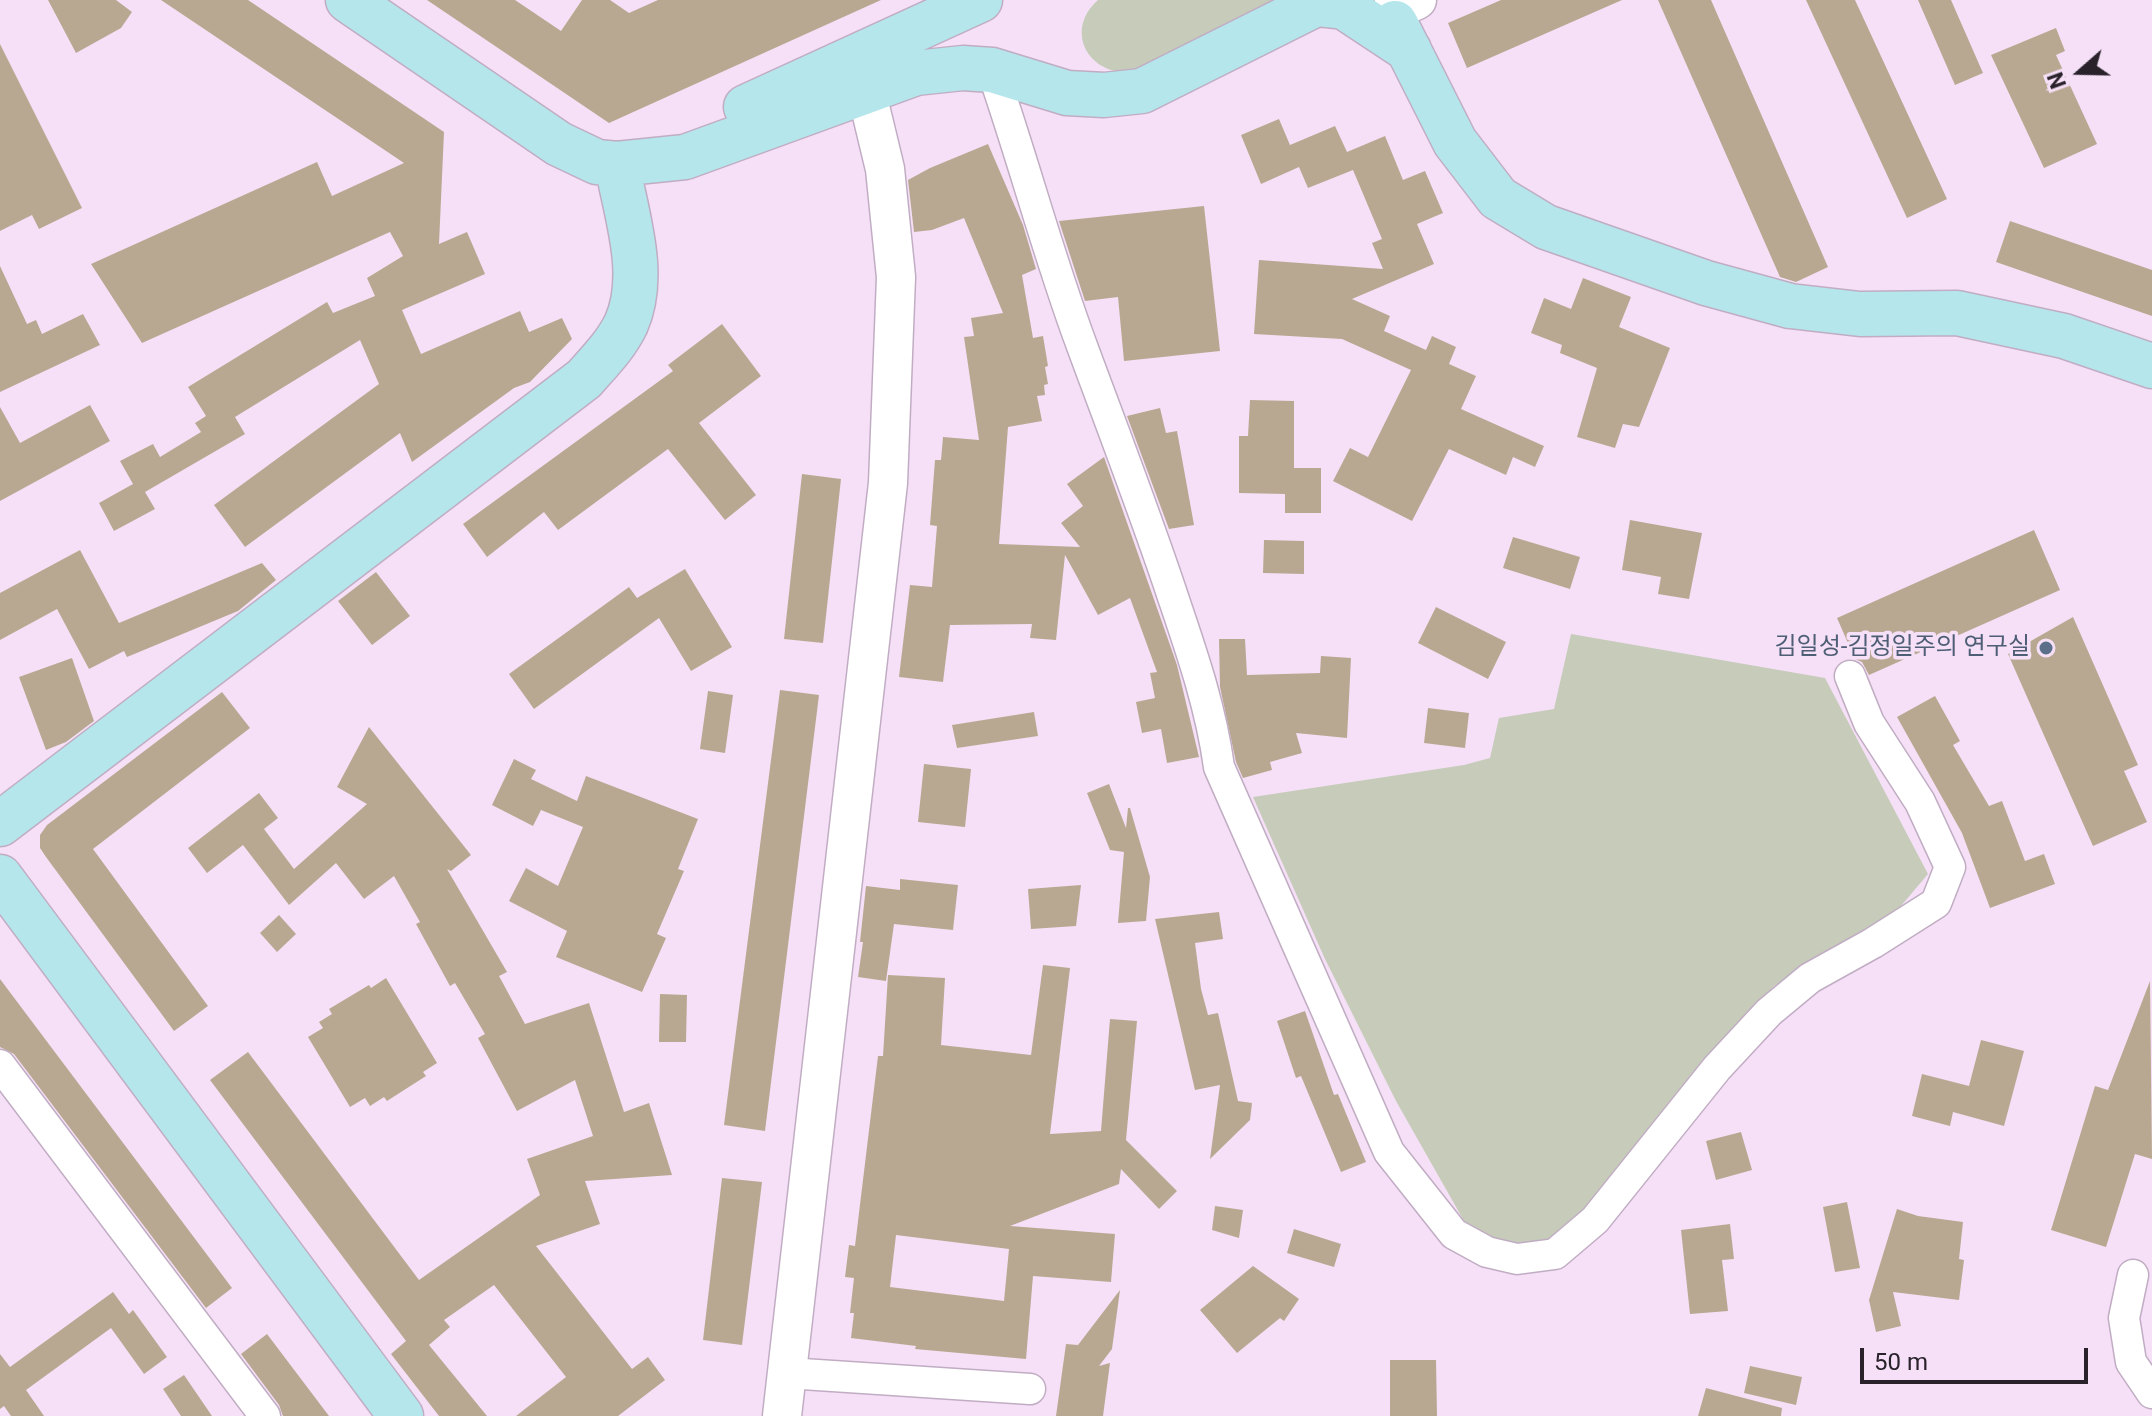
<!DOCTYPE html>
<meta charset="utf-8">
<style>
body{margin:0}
#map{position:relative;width:2152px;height:1416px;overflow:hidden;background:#f5e0f7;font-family:Roboto,sans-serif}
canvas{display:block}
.north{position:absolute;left:2040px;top:32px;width:80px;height:80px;-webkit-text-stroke:6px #f5e0f7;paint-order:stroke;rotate:250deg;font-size:22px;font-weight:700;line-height:32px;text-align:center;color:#29222a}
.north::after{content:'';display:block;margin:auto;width:28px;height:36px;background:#29222a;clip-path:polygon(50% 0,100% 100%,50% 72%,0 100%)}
.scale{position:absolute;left:1860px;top:1348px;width:228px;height:36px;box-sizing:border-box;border:4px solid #29222a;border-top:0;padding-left:10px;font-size:24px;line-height:28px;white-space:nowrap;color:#29222a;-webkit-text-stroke:6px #f5e0f7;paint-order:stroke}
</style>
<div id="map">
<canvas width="2152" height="1416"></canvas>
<div class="north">N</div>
<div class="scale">50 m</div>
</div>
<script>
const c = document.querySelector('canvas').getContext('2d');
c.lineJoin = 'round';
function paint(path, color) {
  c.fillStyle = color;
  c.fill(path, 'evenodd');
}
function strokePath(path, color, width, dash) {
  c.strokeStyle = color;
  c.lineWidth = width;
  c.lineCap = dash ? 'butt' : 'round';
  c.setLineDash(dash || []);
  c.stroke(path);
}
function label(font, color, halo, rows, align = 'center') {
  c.font = font + ' Roboto,"Noto Sans KR",sans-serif';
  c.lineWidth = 7;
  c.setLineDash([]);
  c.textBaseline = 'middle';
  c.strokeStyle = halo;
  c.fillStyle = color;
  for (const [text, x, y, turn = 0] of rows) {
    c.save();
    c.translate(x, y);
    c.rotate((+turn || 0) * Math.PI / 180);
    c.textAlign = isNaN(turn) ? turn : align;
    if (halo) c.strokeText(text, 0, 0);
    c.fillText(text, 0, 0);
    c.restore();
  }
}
paint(new Path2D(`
 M1098 0H1271L1267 6 1134 72C1089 77 1063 31 1098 0Z
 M1571 634 1825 678 1928 874 1895 913 1774 986 1711 1055 1598 1202 1547 1241 1519 1247 1495 1243 1464 1221 1396 1101 1325 959 1253 797 1464 765 1490 758 1499 718 1554 709Z`), '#c6ccb9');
paint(new Path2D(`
 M48 0H116L132 12 121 28 76 53Z
 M161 0H248L444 132 439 244 467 232 485 274 402 310 421 354 520 311 529 332 562 318 572 339 530 382 514 388 412 462 400 433 245 547 214 505 379 384 360 340 235 417 245 434 145 492 155 509 114 531 99 503 133 484 120 461 153 444 160 457 201 432 195 423 206 416 188 387 327 302 333 313 375 296 367 278 403 256 390 232 142 343 91 264 317 162 332 196 404 163Z
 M427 0H515L561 31 582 0H610L629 13 658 0H881L609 123Z
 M1501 0H1622L1467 68 1448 23Z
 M1658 0H1711L1828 267 1796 282 1780 277Z
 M1806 0H1855L1947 199 1907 218Z
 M1918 0H1951L1983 73 1955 85Z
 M2056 28 2065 51 2056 55 2097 144 2044 168 1991 55Z
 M0 44 82 208 39 229 32 215 0 231Z
 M1279 119 1290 145 1335 126 1347 152 1385 136 1403 180 1425 171 1443 213 1417 224 1434 264 1352 299 1390 316 1384 331 1426 350 1432 336 1456 347 1449 364 1476 376 1461 409 1544 446 1535 467 1513 457 1506 475 1449 449 1412 521 1333 481 1350 448 1368 457 1411 370 1342 339 1254 334 1259 260 1383 269 1372 243 1382 239 1353 170 1308 188 1299 167 1261 184 1241 135Z
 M988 144 1023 225 1036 269 1022 275 1033 338 1043 336 1048 366 1045 367 1048 384 1044 385 1045 395 1037 396 1042 421 1008 427 999 544 1080 547 1061 523 1083 506 1067 484 1104 457 1177 665 1199 757 1167 763 1161 729 1142 733 1136 702 1155 698 1150 673 1157 672 1130 598 1098 615 1065 555 1056 640 1030 638 1032 624 950 625 943 682 899 677 910 585 932 587 937 526 930 525 935 460H941L943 437 979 440 964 337 974 336 971 318 1003 313 964 218 932 230 914 232 908 180 930 168Z
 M1204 206 1220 351 1124 361 1118 297 1085 301 1059 221Z
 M2010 221 2152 270V316L1996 262Z
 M0 266 27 324 36 320 42 334 83 314 100 345 0 392Z
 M1583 278 1631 297 1619 327 1670 348 1639 427 1623 424 1615 448 1577 437 1597 368 1560 353 1562 345 1531 333 1544 298 1571 309Z
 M722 324 761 376 699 423 756 495 725 520 668 449 558 530 544 512 487 557 463 524 673 371 668 365Z
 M1250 400 1294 401V468H1321V513H1285V494L1239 493V436H1248Z
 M90 405 110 441 0 501V407L20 443Z
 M1160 408 1166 433 1177 431 1194 525 1169 529 1127 416Z
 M802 474 841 479 823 643 784 639Z
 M1630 520 1702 533 1689 599 1658 594 1661 577 1622 570Z
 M2034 530 2060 590 1869 675 1862 662 1855 659 1837 618Z
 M1513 537 1580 557 1570 589 1503 568Z
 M1264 540 1304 541V574L1263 573Z
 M80 550 119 623 262 563 276 580 238 611 127 657 124 651 89 669 57 609 0 640V593Z
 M685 569 732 647 691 671 659 618 534 709 509 674 629 587 637 598Z
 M376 572 410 616 372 645 338 601Z
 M1436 607 1506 642 1488 679 1418 643Z
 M2073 617 2138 765 2124 771 2147 822 2093 846 2008 654Z
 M1219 639H1245L1247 675 1320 673 1321 656 1351 658 1347 738 1296 733 1302 753 1270 762 1272 770 1243 778 1236 762 1220 687Z
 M72 658 94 721 66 742 46 750 19 677Z
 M780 690 819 695 765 1131 724 1125Z
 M708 691 733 695 725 753 700 749Z
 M222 692 250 728 93 849 208 1006 174 1031 46 857 40 848V835L47 825Z
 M1935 696 1960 741 1953 745 1989 806 2002 801 2025 861 2044 854 2055 884 1990 908 1962 833 1897 717Z
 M1428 708 1469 713 1465 748 1424 743Z
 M1034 712 1038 736 957 748 952 725Z
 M369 727 471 855 451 871 447 869 507 972 499 976 525 1024 589 1003 624 1112 649 1103 672 1175 585 1181 600 1224 536 1246 632 1369 648 1357 665 1380 618 1416H516L566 1377 494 1285 444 1320 450 1327 429 1345 487 1416H439L391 1354 406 1341 210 1080 248 1052 419 1280 540 1195 527 1159 593 1136 575 1080 517 1111 478 1038 485 1034 455 983 450 986 416 924 420 922 394 876 364 899 336 863 289 905 243 845 207 873 188 848 259 793 278 818 264 829 294 869 367 804 337 787Z
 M514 759 536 770 531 779 577 801 586 776 698 819 678 869 684 871 657 934 666 938 642 992 556 957 567 931 509 901 526 868 558 886 583 827 541 810 533 826 492 805Z
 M924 764 971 769 965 827 918 822Z
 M1109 784 1126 828 1128 808H1130L1150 877 1146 921 1118 923 1124 852 1110 850 1087 793Z
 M900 879 958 885 953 930 894 924 886 981 858 977 863 942H860L866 886 900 890Z
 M1081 885 1076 926 1031 929 1028 889Z
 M1219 912 1223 939 1195 943 1201 989 1208 1015 1218 1013 1238 1101 1252 1103 1250 1120 1210 1159 1220 1085 1195 1090 1155 919Z
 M279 915 296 934 277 952 260 933Z
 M1043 965 1070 968 1050 1134 1101 1131 1110 1019 1137 1021 1126 1140 1177 1191 1159 1209 1121 1169 1119 1184 1010 1226 1115 1234 1111 1282 1033 1276 1026 1359 915 1349 916 1346 851 1338 854 1313H850L854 1278 845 1277 849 1245 855 1246 878 1056H883L888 975 945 978 941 1045 1031 1055ZM896 1235 1009 1249 1004 1301 890 1287Z
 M386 978 437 1063 423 1072 426 1076 387 1101 384 1097 370 1106 365 1098 350 1107 308 1037 323 1028 319 1022 332 1014 329 1009 369 985 371 988Z
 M0 979 232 1288 206 1308 14 1054 0 1047Z
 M2150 981 2152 1159 2135 1154 2106 1247 2051 1230 2095 1086 2108 1090Z
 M660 994 687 995 686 1042H659Z
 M1305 1011 1334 1095 1338 1094 1366 1162 1341 1172 1301 1076 1296 1078 1277 1021Z
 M1981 1040 2024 1051 2004 1126 1953 1112 1950 1126 1912 1116 1922 1074 1969 1086Z
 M1741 1132 1752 1170 1716 1180 1706 1141Z
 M722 1178 762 1182 742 1345 703 1340Z
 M1847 1202 1860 1268 1835 1272 1823 1207Z
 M1215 1206 1243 1210 1239 1238 1212 1230Z
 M1897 1209 1918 1216 1963 1222 1959 1259 1964 1260 1959 1300 1893 1292 1901 1326 1876 1332 1869 1300Z
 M1730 1224 1734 1259 1722 1260 1728 1311 1690 1314 1681 1230Z
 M1294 1229 1341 1244 1334 1267 1287 1253Z
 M1253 1266 1299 1299 1284 1321 1280 1318 1237 1353 1200 1310Z
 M1120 1290 1112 1349 1099 1366 1110 1363 1103 1416H1056L1066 1344 1078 1345Z
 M113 1292 129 1314 133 1310 167 1357 144 1374 111 1328 26 1390 44 1416H11L4 1406 0 1409V1354L10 1367Z
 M267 1334 329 1416H283L279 1405 241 1354Z
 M1390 1360H1436L1437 1416H1390Z
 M1750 1366 1802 1377 1796 1405 1744 1393Z
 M184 1375 212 1416H181L163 1389Z
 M1706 1388 1782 1408 1781 1416H1698Z`), '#b9a891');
const minor = new Path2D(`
 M992 70C1024 162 1048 255 1082 346 1113 430 1145 513 1173 597 1192 653 1211 708 1219 767L1389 1152 1454 1234 1487 1252 1517 1259 1555 1254 1595 1220 1717 1068 1769 1012 1810 978 1873 943 1936 903 1950 867 1920 802 1869 723 1850 676
 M0 1065 265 1416
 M2133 1275 2124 1318 2131 1362 2152 1393
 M787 1373 1030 1389`);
const tertiary = new Path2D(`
 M1389 13 1417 0
 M782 1416 888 483 896 277 885 169 866 90 856 66`);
const secondary = new Path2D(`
 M348 0 559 144 597 162 617 164
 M1395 23 1455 142 1498 198 1546 227 1706 283 1790 306 1860 314 1957 313 2064 336 2152 366
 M746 107 980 0
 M0 824 584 379C599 362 616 345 626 324 648 275 626 214 617 164L685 157 916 73 963 68 992 70 1067 93 1104 95 1142 91 1316 4 1344 7 1409 50
 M0 877 401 1416`);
strokePath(minor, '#c1adc3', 33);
strokePath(tertiary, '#c1adc3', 41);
strokePath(secondary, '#c1adc3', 47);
strokePath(minor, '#fff', 30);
strokePath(tertiary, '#fff', 38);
strokePath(secondary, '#b4e6ec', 44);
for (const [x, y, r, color] of [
 [2046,648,8,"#5c6f8a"]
]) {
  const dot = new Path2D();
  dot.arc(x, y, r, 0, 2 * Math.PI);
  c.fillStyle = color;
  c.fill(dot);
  strokePath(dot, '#f5e0f7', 3);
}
label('24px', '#4e5e75', '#f5e0f7', [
 ["김일성-김정일주의 연구실",2030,648]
], 'right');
</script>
